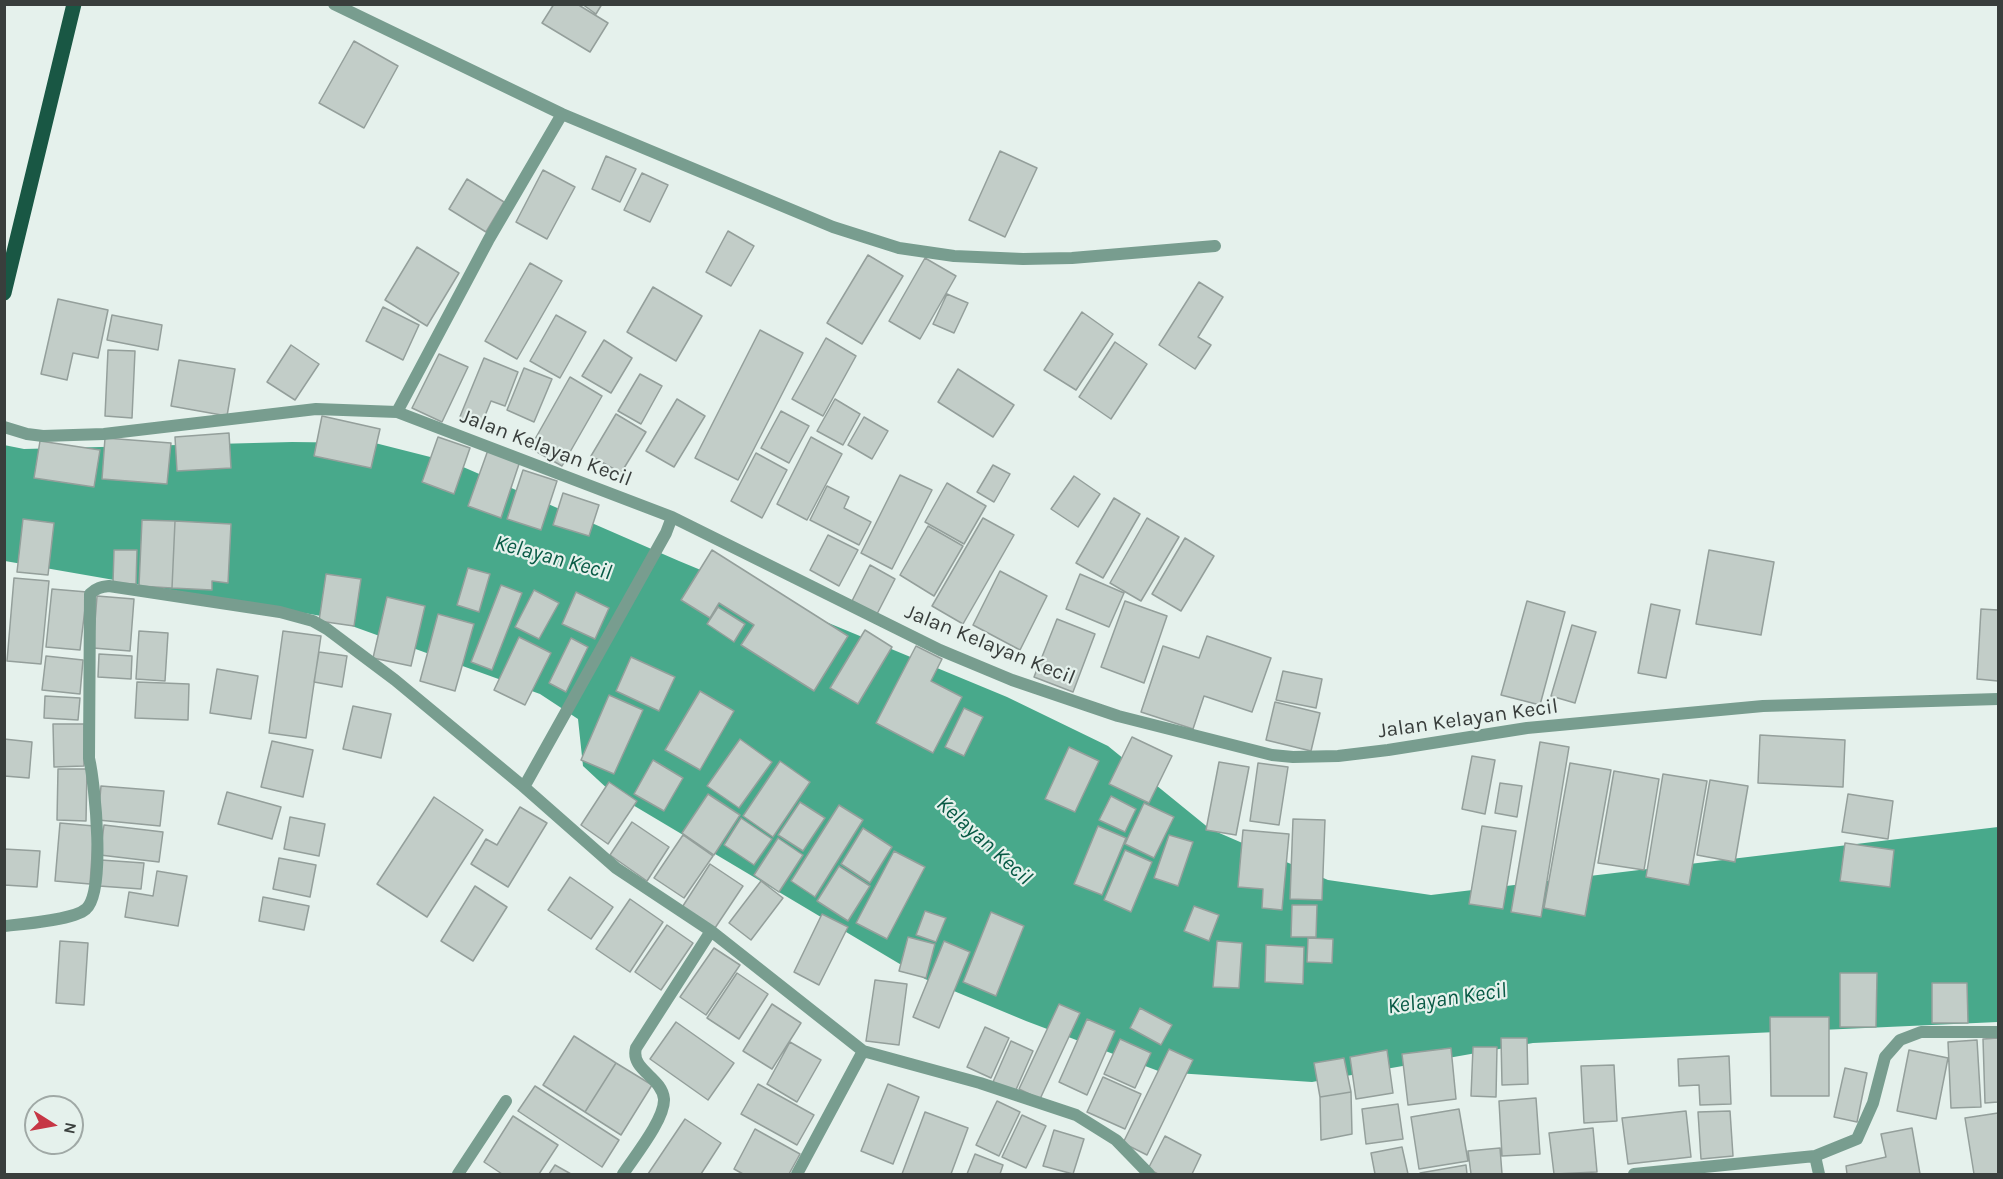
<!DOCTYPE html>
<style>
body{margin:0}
#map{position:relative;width:2003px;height:1179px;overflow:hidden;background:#e5f1ec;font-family:Karla,sans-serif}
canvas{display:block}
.frame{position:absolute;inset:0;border:6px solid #393e3c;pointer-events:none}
.north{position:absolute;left:24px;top:1095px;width:60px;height:60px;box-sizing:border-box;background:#e5f1ec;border:2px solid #a0a9a6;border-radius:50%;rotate:101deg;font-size:16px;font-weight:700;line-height:24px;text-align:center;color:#393e3c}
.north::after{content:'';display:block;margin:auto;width:21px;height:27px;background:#c63645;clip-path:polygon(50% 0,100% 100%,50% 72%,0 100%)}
</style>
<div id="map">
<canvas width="2003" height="1179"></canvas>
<div class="frame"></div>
<div class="north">N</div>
</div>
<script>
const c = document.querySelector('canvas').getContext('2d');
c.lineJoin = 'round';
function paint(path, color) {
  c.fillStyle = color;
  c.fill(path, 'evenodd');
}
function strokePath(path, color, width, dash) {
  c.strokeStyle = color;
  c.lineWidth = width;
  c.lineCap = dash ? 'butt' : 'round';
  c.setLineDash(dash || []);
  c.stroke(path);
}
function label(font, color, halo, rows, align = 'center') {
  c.font = font + ' Karla,sans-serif';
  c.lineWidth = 4.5;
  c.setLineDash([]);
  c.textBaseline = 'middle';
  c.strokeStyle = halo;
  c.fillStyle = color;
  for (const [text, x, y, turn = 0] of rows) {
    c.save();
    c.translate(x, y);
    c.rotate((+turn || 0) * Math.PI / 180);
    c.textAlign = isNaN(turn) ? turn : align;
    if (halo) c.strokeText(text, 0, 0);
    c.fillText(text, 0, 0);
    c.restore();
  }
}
paint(new Path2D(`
 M292 442 375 443 454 463 679 561 1007 697 1108 746 1210 829 1328 880 1431 895 1998 827V1022L1533 1043 1312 1082 1161 1072 1026 1021 925 979 611 792 583 766 578 719 540 694 327 617 5 561 4 445 24 449Z`), '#48a98b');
const building = new Path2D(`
 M554 4H577L608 23 590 52 542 23Z
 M582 4H602L596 14Z
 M354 41 398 66 364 128 319 103Z
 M1000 151 1037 168 1005 237 969 220Z
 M606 156 636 169 620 202 592 189Z
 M543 170 575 187 547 239 516 222Z
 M642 173 668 185 650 222 624 210Z
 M467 179 504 202 486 232 449 209Z
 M728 231 754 246 731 286 706 272Z
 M417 247 459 273 427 326 385 300Z
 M868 255 903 276 862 344 827 323Z
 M925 258 956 276 920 339 889 321Z
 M530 263 562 281 517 359 485 341Z
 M1199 282 1223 297 1198 337 1211 345 1195 369 1159 345Z
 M653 287 702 316 676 361 627 332Z
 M947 294 968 303 954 333 933 324Z
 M58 299 108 310 98 358 73 353 67 380 41 374Z
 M383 307 419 325 403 360 366 341Z
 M1082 312 1113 334 1076 390 1044 370Z
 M112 315 162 325 158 350 107 340Z
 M556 315 586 332 560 378 530 361Z
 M760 330 803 353 738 480 695 458Z
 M826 338 856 356 823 416 792 399Z
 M604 340 632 358 611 393 582 376Z
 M1115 342 1147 364 1111 419 1079 397Z
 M291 345 319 364 295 400 267 382Z
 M108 350 135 351 132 418 105 416Z
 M439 354 468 367 442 422 412 408Z
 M484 358 518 372 505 406 491 401 480 428 459 419Z
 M179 360 235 369 227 416 171 406Z
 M524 368 552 379 534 422 507 410Z
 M958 369 1014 405 993 437 938 402Z
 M640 374 662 386 641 424 618 411Z
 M570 377 602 396 562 466 530 448Z
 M677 399 705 416 674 467 646 451Z
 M835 399 860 414 843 445 817 431Z
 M781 411 809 426 789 463 761 448Z
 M616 414 646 432 621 473 591 456Z
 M322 416 380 429 371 468 314 456Z
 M864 417 888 431 872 459 848 445Z
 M229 433 231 468 177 471 175 437Z
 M438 437 470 448 454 494 422 482Z
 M811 437 842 454 807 520 777 504Z
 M105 438 171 443 167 484 102 479Z
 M40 441 100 450 94 487 34 478Z
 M488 450 520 461 501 518 468 506Z
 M756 453 787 470 762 518 731 501Z
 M993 465 1010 474 994 502 977 492Z
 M523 470 557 481 541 530 507 519Z
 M900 475 932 490 892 569 861 553Z
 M1074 476 1100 494 1078 527 1051 509Z
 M947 483 986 506 964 544 925 522Z
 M827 486 849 497 844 508 871 522 859 545 810 520Z
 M563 493 599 505 589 536 553 525Z
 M1114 498 1140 514 1103 578 1076 563Z
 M983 518 1014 535 963 624 932 606Z
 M1147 518 1179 537 1141 601 1110 583Z
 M23 519 54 523 48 575 17 572Z
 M142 520 175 521 172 588 139 586Z
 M175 521 231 524 228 583 212 581V590L172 588Z
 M928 526 963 546 934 596 900 575Z
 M828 535 858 550 839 586 810 570Z
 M1185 538 1214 556 1181 611 1152 594Z
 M114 550H137L136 584 113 583Z
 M712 550 848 636 814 691 741 645 754 625 719 603 710 618 681 600Z
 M1709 550 1774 562 1761 635 1696 624Z
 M870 565 895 579 877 614 852 601Z
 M468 568 490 574 479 612 457 605Z
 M1000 571 1047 596 1020 650 973 625Z
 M326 574 361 579 354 626 319 621Z
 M1080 574 1124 593 1109 627 1066 609Z
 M14 578 49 581 41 664 7 661Z
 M501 585 522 593 492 670 471 662Z
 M52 589 87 592 80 650 46 647Z
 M534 590 559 603 539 639 515 627Z
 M576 592 609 608 595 639 562 624Z
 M97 596 134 599 130 651 93 648Z
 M387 597 425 606 411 666 373 658Z
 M1125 601 1167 616 1144 683 1101 667Z
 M1527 601 1565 612 1540 705 1501 695Z
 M1651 604 1680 610 1666 678 1638 673Z
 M718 607 745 624 734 642 707 624Z
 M1981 609 1998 610V681L1977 679Z
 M438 614 474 624 455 691 420 681Z
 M1057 619 1095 634 1073 692 1034 677Z
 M1572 625 1596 632 1575 703 1551 696Z
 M865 630 892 647 858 704 830 688Z
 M139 631 168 633 165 681 136 679Z
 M283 631 321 636 306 738 269 733Z
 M1207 636 1271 658 1252 712 1204 696 1193 729 1141 712 1163 646 1199 658Z
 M519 637 551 653 525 705 494 690Z
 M571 638 588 647 566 692 549 683Z
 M916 646 942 659 931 681 962 697 933 753 876 723Z
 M319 652 347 656 342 687 314 682Z
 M99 654 132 656 131 679 98 677Z
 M46 656 83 660 80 694 42 690Z
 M631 657 675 677 659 711 616 691Z
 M217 669 258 676 251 719 210 713Z
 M1283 671 1322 679 1316 708 1276 700Z
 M137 682 189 684 188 720 135 718Z
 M700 691 734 711 700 770 665 750Z
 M609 695 643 710 614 774 581 760Z
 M45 696 80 698 78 720 44 718Z
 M1275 702 1320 713 1311 751 1266 740Z
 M353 706 391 714 381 758 343 749Z
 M964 708 983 717 964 756 945 747Z
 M53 724H84V766L54 767Z
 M1760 735 1845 740 1843 787 1758 783Z
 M1132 737 1172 756 1149 803 1109 784Z
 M4 739 32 742 29 778 4 776Z
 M740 739 772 762 739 808 707 786Z
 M272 741 313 750 303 797 261 787Z
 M1540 742 1569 747 1541 917 1511 912Z
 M1069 747 1099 761 1075 812 1045 799Z
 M1472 756 1495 760 1485 814 1462 809Z
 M653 760 683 778 664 811 634 794Z
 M780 761 810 782 773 837 743 816Z
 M1219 762 1249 767 1236 835 1206 830Z
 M1258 763 1288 767 1279 825 1250 821Z
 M1570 763 1611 770 1585 916 1544 908Z
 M58 769H87L86 821 57 820Z
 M1614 771 1659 779 1644 870 1598 863Z
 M1663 774 1707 781 1689 885 1646 877Z
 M1710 780 1748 786 1735 862 1697 855Z
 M609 782 637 801 608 844 581 825Z
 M1500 783 1522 786 1517 817 1495 813Z
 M101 786 164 791 160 826 98 820Z
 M227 792 281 807 272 839 218 824Z
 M708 794 740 815 714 855 682 833Z
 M1848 794 1893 801 1888 839 1842 832Z
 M1111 796 1136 809 1125 832 1099 820Z
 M434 797 483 830 427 917 377 884Z
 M800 802 825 818 803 851 778 835Z
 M1144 803 1174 817 1154 858 1125 844Z
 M839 805 863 820 815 897 791 881Z
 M520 807 547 823 508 887 471 864 486 839 497 845Z
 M290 817 325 824 319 856 284 849Z
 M741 818 772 839 754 865 724 845Z
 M1293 819 1325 820 1322 900 1290 899Z
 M632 822 669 847 647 881 610 855Z
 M60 823 94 826 90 884 55 881Z
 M104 825 163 832 159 862 100 855Z
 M1098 826 1126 838 1102 895 1074 884Z
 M1482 826 1516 831 1503 909 1469 904Z
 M863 828 892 847 870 883 841 864Z
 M1243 830 1289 834 1282 910 1262 908 1263 889 1238 887Z
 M683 835 713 856 684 898 654 878Z
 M1169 835 1193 842 1178 886 1154 878Z
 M778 838 803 855 779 892 754 875Z
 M1845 843 1894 850 1890 887 1840 881Z
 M4 849 40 851 37 887 4 885Z
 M1125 850 1152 862 1131 912 1104 900Z
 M894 851 925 867 887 939 856 923Z
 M279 858 316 865 310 897 273 889Z
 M101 860 144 863 141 889 99 886Z
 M710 864 743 886 713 931 681 909Z
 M839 866 870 886 848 921 817 901Z
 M157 871 187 876 178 926 125 917 129 892 153 896Z
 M570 877 613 907 591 939 548 910Z
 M761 881 783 898 751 940 729 923Z
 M475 886 507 907 473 961 441 941Z
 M263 897 309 906 304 930 259 921Z
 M630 899 663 922 630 972 596 949Z
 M1292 905H1317L1316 937H1291Z
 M1194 906 1219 915 1209 941 1184 931Z
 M925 911 946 918 936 942 916 935Z
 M991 912 1024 926 996 996 963 982Z
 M822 914 848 927 819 985 794 972Z
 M667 925 693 943 661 990 635 972Z
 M908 937 935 944 926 978 899 971Z
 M1308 938 1333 939 1332 963 1307 962Z
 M60 941 88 943 84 1005 56 1003Z
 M944 941 970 952 939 1028 913 1017Z
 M1217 941 1242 943 1239 988 1213 987Z
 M1266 945 1304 947 1303 984 1265 982Z
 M714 948 740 965 706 1015 680 997Z
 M737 973 768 994 739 1039 707 1018Z
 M1840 973H1877L1876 1027H1840Z
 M875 980 907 984 899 1045 866 1041Z
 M1932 983H1967L1968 1023H1932Z
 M772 1004 801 1023 772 1069 743 1051Z
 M1059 1004 1080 1013 1040 1099 1019 1089Z
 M1140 1008 1172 1025 1161 1045 1130 1028Z
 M1770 1017H1829V1096H1771Z
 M1087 1019 1115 1031 1087 1095 1059 1082Z
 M676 1022 734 1063 708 1100 650 1059Z
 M985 1027 1009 1038 991 1078 967 1067Z
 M574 1036 616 1063 585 1112 543 1085Z
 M1501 1038H1527L1528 1084 1502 1085Z
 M1998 1038V1102L1985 1103 1983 1039Z
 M1120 1039 1151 1053 1135 1088 1104 1074Z
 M1977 1040 1981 1107 1951 1108 1948 1042Z
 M1011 1041 1033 1051 1015 1092 993 1082Z
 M790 1042 821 1060 797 1102 767 1084Z
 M1473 1047H1497L1496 1097 1471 1096Z
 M1451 1048 1456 1099 1408 1105 1402 1054Z
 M1169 1049 1193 1060 1147 1155 1123 1143Z
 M1387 1050 1393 1093 1356 1099 1350 1057Z
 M1909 1050 1948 1058 1936 1119 1897 1111Z
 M1729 1056 1731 1104 1700 1105 1699 1085 1679 1086 1678 1059Z
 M1344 1058 1351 1092 1320 1097 1314 1063Z
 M616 1063 652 1085 621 1135 585 1112Z
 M1614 1065 1617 1121 1584 1123 1581 1066Z
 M1845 1068 1867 1073 1857 1122 1834 1117Z
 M1103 1077 1141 1094 1125 1129 1087 1112Z
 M758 1084 814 1115 797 1145 741 1114Z
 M888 1084 919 1097 893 1164 861 1151Z
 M535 1086 619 1140 602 1167 518 1111Z
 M1351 1092 1352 1134 1321 1140 1320 1097Z
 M1536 1098 1540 1154 1502 1156 1499 1101Z
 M997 1101 1020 1112 999 1156 976 1145Z
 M1398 1104 1403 1139 1366 1144 1362 1109Z
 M1459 1109 1468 1161 1419 1169 1411 1117Z
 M1686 1111 1691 1157 1628 1164 1622 1118Z
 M1730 1111 1733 1156 1701 1159 1698 1112Z
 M925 1112 968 1128 951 1174H902Z
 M1998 1113V1174H1974L1965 1118Z
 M1022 1115 1046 1126 1026 1168 1002 1157Z
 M513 1116 558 1145 539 1174H502L484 1162Z
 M685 1119 721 1143 701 1174H648Z
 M1593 1128 1597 1172 1554 1174 1549 1133Z
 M1912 1128 1920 1174H1847L1846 1166 1886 1157 1881 1134Z
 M755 1129 800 1154 789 1174H743L734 1169Z
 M1054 1130 1084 1139 1073 1174 1043 1166Z
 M1165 1136 1201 1155 1192 1174H1158L1148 1169Z
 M1402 1147 1408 1174H1375L1371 1153Z
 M1500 1148 1502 1174H1471L1468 1151Z
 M975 1154 1003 1165 1000 1174H967Z
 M555 1165 571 1174H549Z
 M1466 1165 1467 1174H1420V1173Z`);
paint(building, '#c2cdc8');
strokePath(building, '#949f9b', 1.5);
strokePath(new Path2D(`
 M334 4 562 114 833 227 899 248 954 256 1023 259 1072 258 1215 246
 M397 412 489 239 562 114
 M4 427 27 434 43 436 104 434 316 409 397 412 672 517 940 650 1012 680 1118 716 1272 755 1293 757 1338 756 1388 750 1527 728 1763 706 1998 699
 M524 787 666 533 672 517
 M4 926C23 924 74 920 86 909 106 892 95 784 89 758L90 594C96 588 101 587 109 586L280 612 313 621 327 629 395 680 524 787 616 868 711 931 863 1051 980 1083 1076 1115 1116 1140 1149 1174
 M1815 1156 1819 1174
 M458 1174 506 1101
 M623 1174C634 1157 665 1119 664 1099 662 1077 630 1070 636 1048L711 931
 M797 1174 863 1051
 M1634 1174 1815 1156 1857 1139 1873 1103 1885 1057 1900 1040 1921 1032H1998`), '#789d8f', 12);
strokePath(new Path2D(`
 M4 293 74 4`), '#195744', 15);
label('21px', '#393e3c', '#e5f1ec', [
 ["Jalan Kelayan Kecil",546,448,21],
 ["Jalan Kelayan Kecil",990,645,22],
 ["Jalan Kelayan Kecil",1468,719,-8]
]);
label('italic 22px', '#085a45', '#e5f1ec', [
 ["Kelayan Kecil",553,558,15],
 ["Kelayan Kecil",984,841,42],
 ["Kelayan Kecil",1447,999,-8]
]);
</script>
